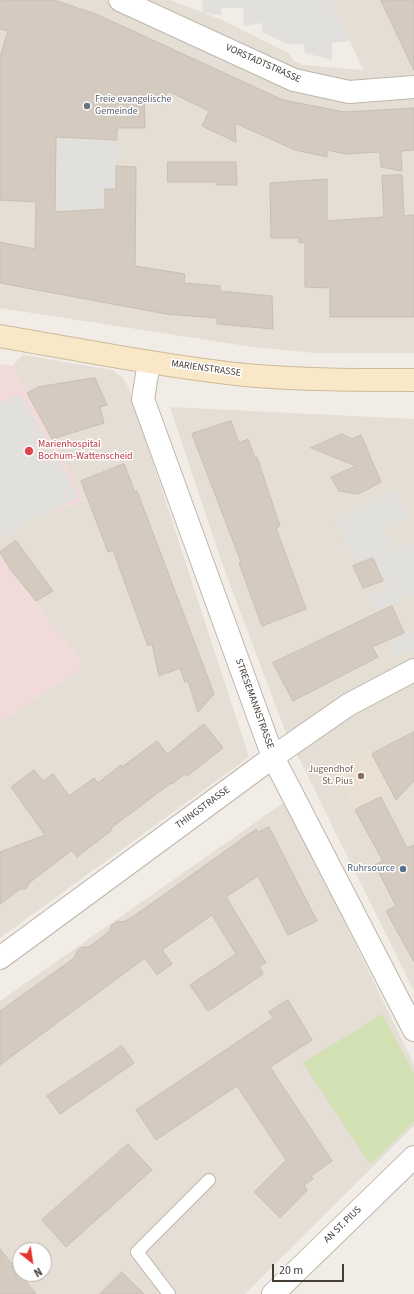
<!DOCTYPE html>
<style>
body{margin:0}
#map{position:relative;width:414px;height:1294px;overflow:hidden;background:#f1ede6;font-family:"Source Sans 3",sans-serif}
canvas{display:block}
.north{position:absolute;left:12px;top:1242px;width:40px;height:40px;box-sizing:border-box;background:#fff;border:1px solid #b4b1af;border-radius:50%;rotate:150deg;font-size:11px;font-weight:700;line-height:16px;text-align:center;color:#433d36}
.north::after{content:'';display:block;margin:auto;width:14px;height:18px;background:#e3352b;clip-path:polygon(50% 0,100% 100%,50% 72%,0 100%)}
.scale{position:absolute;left:272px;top:1264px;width:72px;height:18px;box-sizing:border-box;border:2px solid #433d36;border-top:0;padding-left:5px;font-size:12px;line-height:14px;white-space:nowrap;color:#433d36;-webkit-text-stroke:3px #fff;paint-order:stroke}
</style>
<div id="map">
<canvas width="414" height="1294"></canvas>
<div class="north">N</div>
<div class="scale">20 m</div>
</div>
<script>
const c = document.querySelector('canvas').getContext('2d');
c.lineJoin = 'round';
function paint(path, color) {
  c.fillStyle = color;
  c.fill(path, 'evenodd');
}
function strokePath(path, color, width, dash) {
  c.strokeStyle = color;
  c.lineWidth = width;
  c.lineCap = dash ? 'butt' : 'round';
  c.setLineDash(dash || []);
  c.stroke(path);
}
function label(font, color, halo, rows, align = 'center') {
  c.font = font + ' "Source Sans 3",sans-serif';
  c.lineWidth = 3;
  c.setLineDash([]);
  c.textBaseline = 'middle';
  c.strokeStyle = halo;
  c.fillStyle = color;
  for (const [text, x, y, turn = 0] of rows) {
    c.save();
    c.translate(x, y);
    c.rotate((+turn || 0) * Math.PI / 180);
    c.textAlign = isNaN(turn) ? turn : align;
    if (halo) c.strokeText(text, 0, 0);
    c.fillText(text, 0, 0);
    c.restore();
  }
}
paint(new Path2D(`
 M0 0H171L222 20 288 53 294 61 303 65 363 70 331 0H414V353H315L253 347 0 308Z
 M23 355 112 370 123 378 129 389 249 757 0 938V722L85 666 0 556V540L37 517 86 500 12 366Z
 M170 407 414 419V991L284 728 222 563Z
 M286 801 414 1065V1126L245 1294H0V1001ZM20 1250H44V1274H20Z`), '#e4ded4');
paint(new Path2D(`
 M371 750 392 791 355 810 334 770Z`), '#e9e0d1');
paint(new Path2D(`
 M0 364 12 366 86 500 37 517 0 540Z
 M0 556 85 666 0 722Z`), '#f0dbda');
paint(new Path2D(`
 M382 1014 414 1074V1121L370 1164 303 1063Z`), '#d1e1b3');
paint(new Path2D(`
 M202 0H331L350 41 332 43V60L305 53 304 44H287L262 32V23L244 26 243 8H221L222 15 203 13Z
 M117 131 116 189H105V209L55 212 57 137 102 139Z
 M20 395 79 497 37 517 0 540V403Z
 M395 489 409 518 384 529 394 550 414 542V593L375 611 369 595 388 587 374 556 356 564 335 519Z
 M414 630V649L396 657 389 641Z`), '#e2e0dd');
const building = new Path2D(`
 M0 0H54L96 14 283 100 345 112 414 108V150L401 151 402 171 381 167 380 152 345 154 327 150V157L295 150 235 123 236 142 202 126 209 111 168 91 162 104 144 97 145 128H117V140L56 137 55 212 105 209V189H116V166L136 167 135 266 185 274 184 283 220 286V291L272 296 273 329 217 324V318L166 314 0 283V242L35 249 36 202 0 200V57L8 31 0 29Z
 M381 0H414V70Z
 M168 162H236L237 185H216V182H168Z
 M402 175 404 216 414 215V317H330V288L305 287V242L299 243V238H271L270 183 327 179V221L384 217 382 176Z
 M95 378 107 405 100 407 104 423 52 439 27 393 38 387Z
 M231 421 239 443 248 439 255 458 257 457 280 526 276 528 306 609 262 626 239 563 241 562 192 434Z
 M342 434 352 439 361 435 381 482 358 494 339 491 331 477 356 466 311 448Z
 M124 464 135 492 137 491 214 694 198 712 188 681 185 682 180 668 159 676 152 644 148 646 113 550 108 552 81 481Z
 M16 541 53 591 36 601 10 569 0 552Z
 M373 558 383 581 363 588 353 566Z
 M392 606 404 633 372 647 378 657 293 701 273 663Z
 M204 724 223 748 187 776 185 774 172 784 171 783 111 828 112 830 77 857 72 850 29 883 26 889H20L0 904V852L45 835 11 787 34 770 43 781 53 774 69 796 94 778 98 783 121 765 122 767 157 741 167 754Z
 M414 732V781L396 800 372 754Z
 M381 797 407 848 414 845V962L386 911 396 906 375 865 383 861 355 810Z
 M269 827 317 921 288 935 258 876 226 897 266 963 259 966 263 974 208 1011 190 985 236 954 212 915 162 950 172 964 157 975 145 958 0 1065V1011L70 961 75 957 77 951 82 947H89L110 931 111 926 118 921 123 922 134 916 256 829 258 832Z
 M288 1000 312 1040 270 1067 332 1161 311 1176 313 1179 304 1185 307 1190 280 1218 254 1192 286 1160 237 1086 156 1140 136 1110 273 1018 269 1012Z
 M122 1046 134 1063 60 1114 47 1096Z
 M128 1144 152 1170 66 1247 42 1220Z
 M0 1249 36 1294H0Z
 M122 1272 144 1294H100Z`);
paint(building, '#d4cabf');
strokePath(building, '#cbbeb1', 1);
const lane = new Path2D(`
 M169 1294 137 1252 209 1180`);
const street = new Path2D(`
 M120 0 294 80 349 92 414 87
 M149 362 143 399 273 757 414 1030
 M0 958 273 757 348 705 414 670
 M273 1294 414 1157`);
const secondary = new Path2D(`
 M0 336C81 350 163 366 245 375 301 380 358 380 414 380`);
strokePath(lane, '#beb6ac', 14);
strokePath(street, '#beb6ac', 24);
strokePath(secondary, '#ccba9a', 24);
strokePath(lane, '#fff', 12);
strokePath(street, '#fff', 22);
strokePath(secondary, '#f8e8c8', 22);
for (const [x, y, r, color] of [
 [87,106,4,"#6b7280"],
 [29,451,5,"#e0444e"],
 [361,776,4,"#8d6e63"],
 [403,869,4,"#5c6f8a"]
]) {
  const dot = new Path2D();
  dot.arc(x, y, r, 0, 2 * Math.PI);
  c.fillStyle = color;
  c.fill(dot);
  strokePath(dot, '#fff', 1.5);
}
label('10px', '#433d36', '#fff', [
 ["VORSTADTSTRASSE",263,64,24],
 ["MARIENSTRASSE",206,369,8],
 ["STRESEMANNSTRASSE",254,704,70],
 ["THINGSTRASSE",203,808,-36],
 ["AN ST. PIUS",343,1225,-44]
]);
label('10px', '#5b616d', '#fff', [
 ["Freie evangelische",95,100],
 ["Gemeinde",95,112]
], 'left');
label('10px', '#be3a42', '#fff', [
 ["Marienhospital",38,445],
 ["Bochum-Wattenscheid",38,457]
], 'left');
label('10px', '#785e54', '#fff', [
 ["Jugendhof",353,770],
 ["St. Pius",353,782]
], 'right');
label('10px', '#4e5e75', '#fff', [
 ["Ruhrsource",395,869]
], 'right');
</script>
